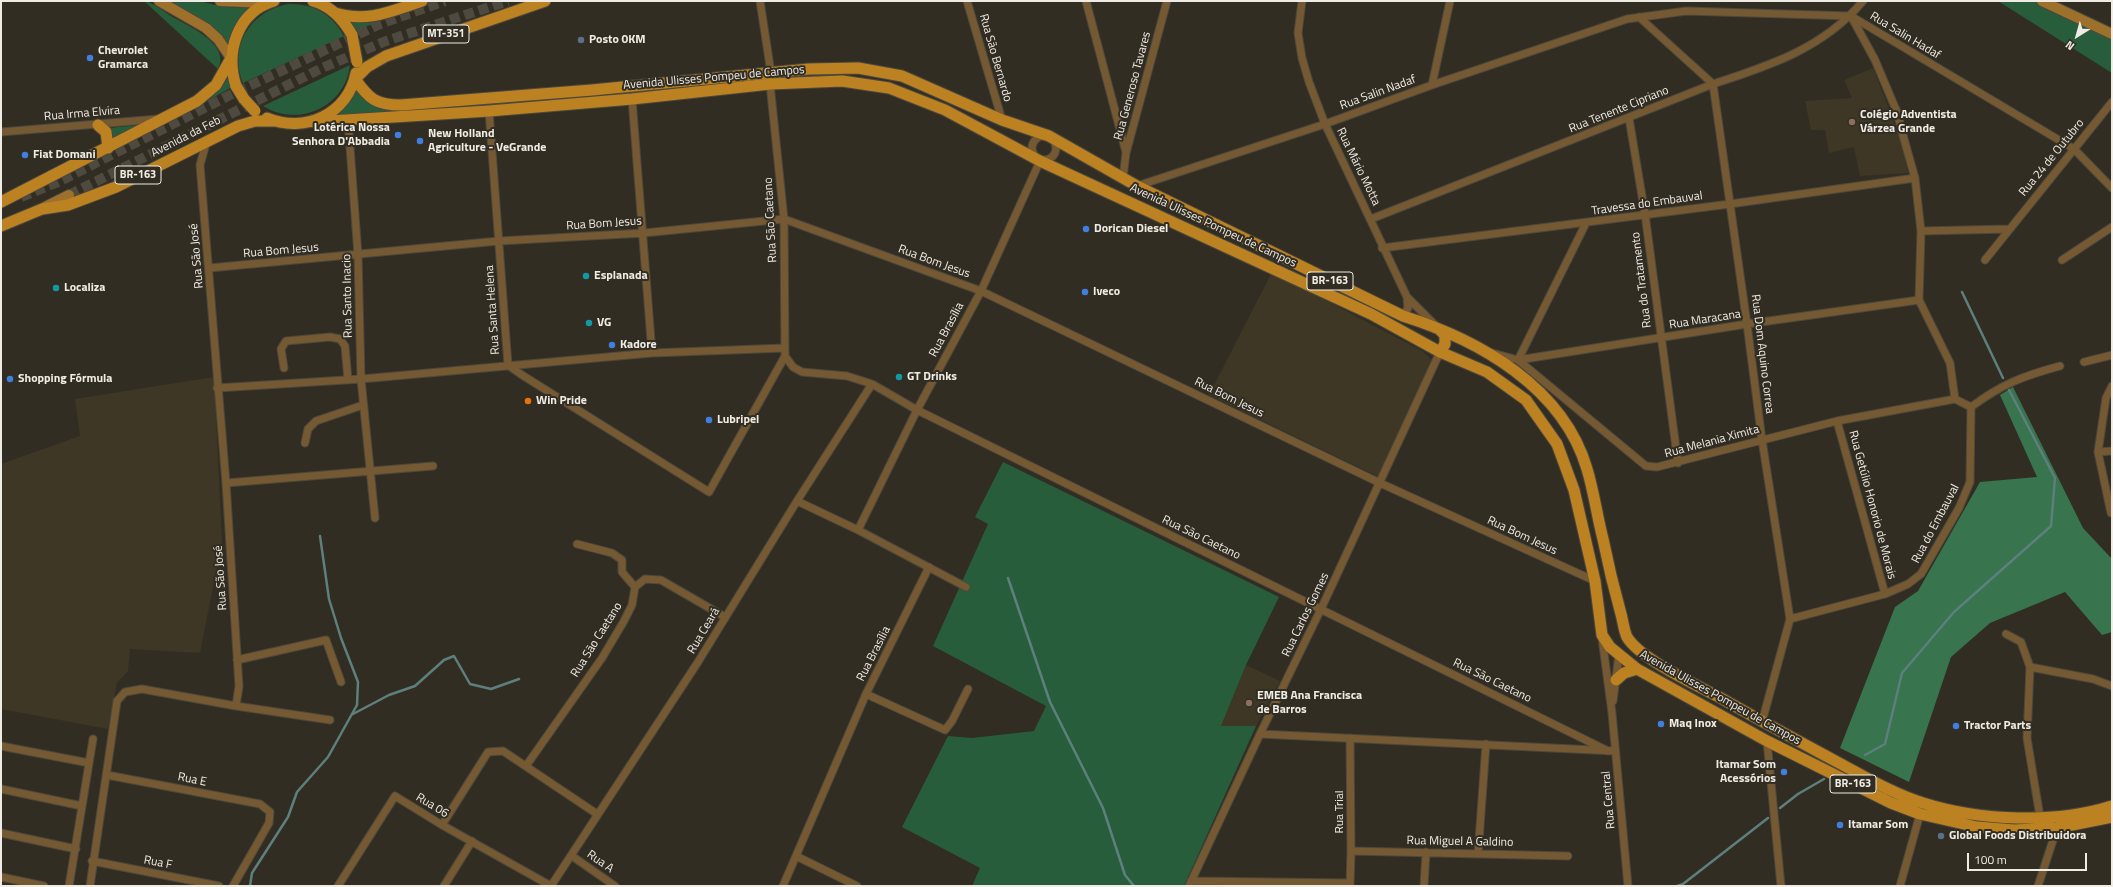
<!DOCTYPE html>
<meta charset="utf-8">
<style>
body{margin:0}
#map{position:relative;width:2113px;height:887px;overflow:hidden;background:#322d22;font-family:"Titillium Web",sans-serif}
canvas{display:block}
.frame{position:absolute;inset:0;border:2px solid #efece5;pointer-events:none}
.north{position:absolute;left:2057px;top:16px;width:40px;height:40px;-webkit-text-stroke:3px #322d22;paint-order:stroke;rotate:217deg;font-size:11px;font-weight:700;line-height:16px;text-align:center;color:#efece5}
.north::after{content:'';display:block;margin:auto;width:14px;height:18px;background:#efece5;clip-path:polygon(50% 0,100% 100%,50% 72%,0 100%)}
.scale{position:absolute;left:1967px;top:853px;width:120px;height:18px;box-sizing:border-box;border:2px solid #efece5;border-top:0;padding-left:5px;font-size:12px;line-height:14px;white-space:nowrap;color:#efece5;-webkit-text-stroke:3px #322d22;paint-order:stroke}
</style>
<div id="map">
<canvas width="2113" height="887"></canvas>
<div class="frame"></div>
<div class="north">N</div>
<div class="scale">100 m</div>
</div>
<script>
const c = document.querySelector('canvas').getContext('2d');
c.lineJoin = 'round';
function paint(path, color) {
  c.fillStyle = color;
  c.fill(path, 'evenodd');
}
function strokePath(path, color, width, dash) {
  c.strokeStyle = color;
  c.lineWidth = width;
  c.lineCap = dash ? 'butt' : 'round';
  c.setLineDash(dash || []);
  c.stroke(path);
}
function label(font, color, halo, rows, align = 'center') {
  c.font = font + ' "Titillium Web",sans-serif';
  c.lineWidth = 4;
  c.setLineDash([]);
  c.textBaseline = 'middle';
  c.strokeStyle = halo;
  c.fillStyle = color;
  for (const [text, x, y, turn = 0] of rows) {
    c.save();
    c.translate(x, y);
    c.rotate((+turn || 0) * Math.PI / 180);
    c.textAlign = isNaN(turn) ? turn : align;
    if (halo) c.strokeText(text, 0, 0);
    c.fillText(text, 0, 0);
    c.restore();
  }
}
paint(new Path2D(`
 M1873 68 1903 145 1908 173 1860 176 1854 147 1829 153 1825 130H1811L1805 101 1852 98 1844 80Z
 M1272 272 1422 351 1433 361 1379 477 1209 395Z
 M214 377 222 541 200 653 130 649 128 671 117 683 108 729 1 709V464L80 436 75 399Z
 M1246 665 1280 681 1256 726H1221Z`), '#3e3725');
paint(new Path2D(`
 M144 1C153 2 164 12 171 16 188 26 231 44 218 69Z
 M169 1H199L224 7 250 8 235 27 228 46 213 27Z
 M1998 1H2036L2112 38V73Z
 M288 4C313 3 332 14 344 36L243 83C228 47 250 11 288 4Z
 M347 21 361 23 379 22 354 31Z
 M350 65C345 107 299 128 263 106Z
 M229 76 232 87 202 104 220 89Z
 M355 87C364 102 374 109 392 109V111L332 116Z
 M139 125 112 139 110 128Z
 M1003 462 1279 597 1246 665 1221 726H1256L1184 886H972L980 868 902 827 948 736 972 738 1034 731 1046 706 933 646 988 524 975 517Z`), '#285d3b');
paint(new Path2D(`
 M2013 387 2083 528 2112 559V632L2102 635 2065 592 1990 623 1951 657 1909 782 1840 748 1895 607 1918 591 1980 482 2037 477 2000 395Z`), '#38744d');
strokePath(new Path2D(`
 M1962 292 2003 378
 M1008 578 1050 702 1103 808 1125 875 1134 886
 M353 714 389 695 415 686 444 660 454 656 470 684 491 689 519 679
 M1865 755 1885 744 1902 673 1954 612 2051 526 2055 478 2009 390
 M1780 808 1798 794 1824 779
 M250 886 252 873 288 817 297 792 328 757 357 705 358 682 341 638 329 599 320 536
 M1677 886 1683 884 1768 818`), '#5d7f7e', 2.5);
strokePath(new Path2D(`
 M69 195 322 68 386 41 508 1
 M21 197 58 182 228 96 380 24 445 1`), '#4e4a3f', 10, [10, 5]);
const minor = new Path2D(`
 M760 1 771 73
 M967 1 1002 120
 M1086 1 1126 152
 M1302 1 1298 33 1302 58 1309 82 1325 124 1407 297 1436 326
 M1851 16 1875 60 1897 112 1904 139 1915 178 1921 231 1919 300 1950 363 1955 399
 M1639 17 1713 84 1747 324 1762 440 1790 619 1762 722
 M770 84 784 219 785 356 793 367 802 372 847 376 872 384 917 410 1608 751
 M1432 85 1450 1
 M632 99 652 353
 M489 111 508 365 522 375 709 492 785 356
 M1629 118 1645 214 1678 463
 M348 120 358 255 361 379 375 518
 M1 132 158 119
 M1032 148a12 12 0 1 1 24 0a12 12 0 1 1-24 0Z
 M1123 178 1126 153 1167 1
 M1137 186 1325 124 1432 85 1627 19 1686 11 1851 16 2074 149 2112 188
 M1371 219 1713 84C1769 66 1824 48 1863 1
 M1921 231 2009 229
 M1382 248 1730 204 1915 178
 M1985 260 2112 102
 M2062 260 2112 227
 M209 268 499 241 644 233 784 219 981 291 1380 483 1595 581
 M1403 316 1408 308 1407 297
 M1489 352 1518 360 1646 466 1657 467 1837 421 1955 399
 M1518 360 1747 324 1919 300
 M1518 360 1586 223
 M2084 362 2112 355
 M284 368 281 349 286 341 330 337 340 339 345 346 348 380
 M217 388 361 379 652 353 785 348
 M1971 407C2002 384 2023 376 2060 366
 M1837 421 1885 594
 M305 443 308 429 316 421 363 405
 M2098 452 2112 451
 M226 483 433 466
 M797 501 858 530 966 587
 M2111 513 2098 452 2106 398 2112 386
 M858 530 917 410 981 291 1040 161
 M577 544 612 553 622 560V572L635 587
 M1790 619 1885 594 1908 584 1921 574 1959 508 1970 482 1971 407 1955 399
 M2006 634 2021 642 2030 667 2027 738 2040 817
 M1602 638 1612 713 1628 886
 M237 660 326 640 341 682
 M2030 667 2093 679 2112 686
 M866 694 945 730 952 721 968 689
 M1613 701 1619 654
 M236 706 330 720
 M1260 734 1615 751
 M1767 741 1781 886
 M1 746 89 763
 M526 766 602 658 624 621 632 605 635 587 645 579 661 580 725 617
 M107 775 260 804 270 812 269 823 233 886
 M1 789 82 806
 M442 825 488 752 503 751 597 814
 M1 833 76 849
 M1351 851 1568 856
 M1478 854 1486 744
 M572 856 615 886
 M796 856 857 886
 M92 861 219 886
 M1 877 44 886
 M1191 881 1350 883
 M69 886 93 739
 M90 886 117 701 125 692 142 689 236 706 239 686 226 483 200 165 207 140
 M338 886 395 796 442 825 551 886
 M444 886 472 841
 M551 886 698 662 797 501 872 384
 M783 886 866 694 929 567
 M1189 886 1260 734 1321 609 1440 352
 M1350 886 1351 851 1350 738
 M1424 886 1426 852
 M1900 886 1920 814
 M2038 886 2057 828`);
const secondary = new Path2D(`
 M159 1 206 28 218 39 231 58
 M220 1 267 3
 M2042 1 2112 34
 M45 207 69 195`);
const primary = new Path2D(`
 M313 1C331 6 343 19 352 35
 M335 13C367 23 392 11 422 1
 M355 79C369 99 376 105 401 105L592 90 809 69 858 68 902 76 1002 120 1049 136 1137 186 1403 316C1479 340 1563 387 1587 469 1594 492 1597 516 1603 539 1608 564 1614 589 1621 614 1623 621 1624 631 1627 637 1639 658 1696 685 1719 697 1759 720 1800 742 1841 764 1867 778 1894 794 1923 803 1980 821 2055 824 2112 806
 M355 79 367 67 386 56 545 1
 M236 86C225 52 237 12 274 1
 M267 118C305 134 348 114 356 73
 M314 122 489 111 632 99 770 84 842 81 889 88 945 110 1040 161 1371 314 1440 352 1487 372 1526 400 1557 444 1574 490 1595 581 1602 635 1610 647 1637 669 1767 741 1891 803 1920 814 1977 827 2014 830 2057 828 2112 817
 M98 125 106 132 108 148
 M1 202 197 101 216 85 230 60
 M1 226 42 209 68 205 116 187 238 126 255 121H273
 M1439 329 1445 335V344L1440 352
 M1616 680 1624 673 1637 669`);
strokePath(minor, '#4c483d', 9);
strokePath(secondary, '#4c483d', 12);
strokePath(primary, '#4c483d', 13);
strokePath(minor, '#755932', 7);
strokePath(secondary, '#9d702c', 10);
strokePath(primary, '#bc8222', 11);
const primaryBridge = new Path2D(`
 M352 35 357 62
 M236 86 244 99 255 111`);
strokePath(primaryBridge, '#4c483d', 13, []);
strokePath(primaryBridge, '#bc8222', 11);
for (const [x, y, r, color] of [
 [581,40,4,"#5c6f8a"],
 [90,58,4,"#3f7fe0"],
 [1852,122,4,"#8d6e63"],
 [398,135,4,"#3f7fe0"],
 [420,141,4,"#3f7fe0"],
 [25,155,4,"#3f7fe0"],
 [1086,229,4,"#3f7fe0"],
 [586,276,4,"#0f9aa8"],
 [56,288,4,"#0f9aa8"],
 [1085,292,4,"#3f7fe0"],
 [589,323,4,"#0f9aa8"],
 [612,345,4,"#3f7fe0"],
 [899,377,4,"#0f9aa8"],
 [10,379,4,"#3f7fe0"],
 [528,401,4,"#e8710a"],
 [709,420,4,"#3f7fe0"],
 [1249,703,4,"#8d6e63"],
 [1661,724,4,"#3f7fe0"],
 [1956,726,4,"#3f7fe0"],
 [1784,772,4,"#3f7fe0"],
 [1840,825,4,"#3f7fe0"],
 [1941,836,4,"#5c6f8a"]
]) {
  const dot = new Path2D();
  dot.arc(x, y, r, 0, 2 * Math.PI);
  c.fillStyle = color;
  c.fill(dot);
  strokePath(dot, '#322d22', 1.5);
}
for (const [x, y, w] of [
 [446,34,46],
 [138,175,46],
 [1330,281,46],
 [1853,784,46]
]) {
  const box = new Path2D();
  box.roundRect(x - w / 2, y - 9, w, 18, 3);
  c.fillStyle = '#322d22';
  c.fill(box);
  strokePath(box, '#efece5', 1);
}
label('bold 11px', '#efece5', null, [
 ["MT-351",446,34],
 ["BR-163",138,175],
 ["BR-163",1330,281],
 ["BR-163",1853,784]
]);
label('12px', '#efece5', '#322d22', [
 ["Rua Salin Hadaf",1905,36,31],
 ["Rua São Bernardo",995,58,74],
 ["Avenida Ulisses Pompeu de Campos",714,78,-5],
 ["Rua Generoso Tavares",1133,86,-75],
 ["Rua Salin Nadaf",1378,93,-20],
 ["Rua Tenente Cipriano",1619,110,-22],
 ["Rua Irma Elvira",82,114,-5],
 ["Avenida da Feb",186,137,-27],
 ["Rua 24 de Outubro",2052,158,-51],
 ["Rua Mário Motta",1358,167,64],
 ["Travessa do Embauval",1647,204,-8],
 ["Rua São Caetano",771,220,-93],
 ["Rua Bom Jesus",604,224,-4],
 ["Avenida Ulisses Pompeu de Campos",1213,226,25],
 ["Rua Bom Jesus",281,251,-5],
 ["Rua São José",197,256,-95],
 ["Rua Bom Jesus",934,262,20],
 ["Rua do Tratamento",1642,280,-97],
 ["Rua Santo Inacio",348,296,-91],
 ["Rua Santa Helena",493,310,-94],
 ["Rua Maracana",1705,320,-9],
 ["Rua Brasília",947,330,-62],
 ["Rua Dom Aquino Correa",1762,354,83],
 ["Rua Bom Jesus",1229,398,26],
 ["Rua Melania Ximita",1712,442,-15],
 ["Rua Getúlio Honorio de Morais",1872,505,75],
 ["Rua do Embauval",1936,524,-62],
 ["Rua Bom Jesus",1522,536,25],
 ["Rua São Caetano",1201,538,26],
 ["Rua São José",221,578,-94],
 ["Rua Carlos Gomes",1306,615,-64],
 ["Rua Ceará",704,631,-59],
 ["Rua São Caetano",597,640,-58],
 ["Rua Brasília",874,654,-63],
 ["Rua São Caetano",1492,681,26],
 ["Avenida Ulisses Pompeu de Campos",1720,698,29],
 ["Rua E",192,780,11],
 ["Rua Central",1609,800,-95],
 ["Rua 06",432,806,31],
 ["Rua Trial",1340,812,-90],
 ["Rua Miguel A Galdino",1460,842,1],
 ["Rua A",600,862,35],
 ["Rua F",158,863,11]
]);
label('bold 12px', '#efece5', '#322d22', [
 ["Posto 0KM",589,40],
 ["Chevrolet",98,51],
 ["Gramarca",98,65],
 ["Colégio Adventista",1860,115],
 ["Várzea Grande",1860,129],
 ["Lotérica Nossa",390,128,"right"],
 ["Senhora D'Abbadia",390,142,"right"],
 ["New Holland",428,134],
 ["Agriculture - VeGrande",428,148],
 ["Fiat Domani",33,155],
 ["Dorican Diesel",1094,229],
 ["Esplanada",594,276],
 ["Localiza",64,288],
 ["Iveco",1093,292],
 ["VG",597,323],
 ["Kadore",620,345],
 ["GT Drinks",907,377],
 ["Shopping Fórmula",18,379],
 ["Win Pride",536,401],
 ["Lubripel",717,420],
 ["EMEB Ana Francisca",1257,696],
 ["de Barros",1257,710],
 ["Maq Inox",1669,724],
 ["Tractor Parts",1964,726],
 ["Itamar Som",1776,765,"right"],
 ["Acessórios",1776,779,"right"],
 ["Itamar Som",1848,825],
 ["Global Foods Distribuidora",1949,836]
], 'left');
</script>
